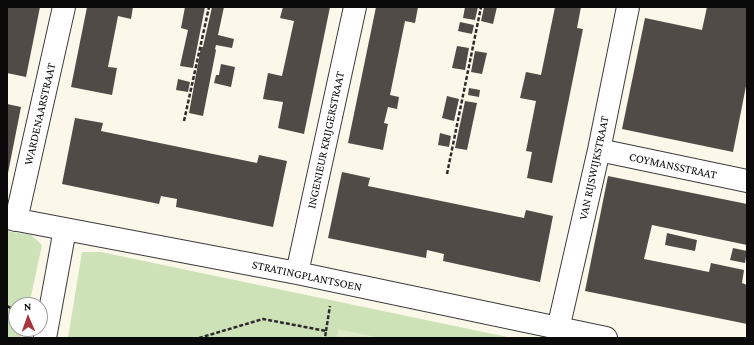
<!DOCTYPE html>
<style>
body{margin:0}
#map{position:relative;width:754px;height:345px;overflow:hidden;background:#fcf8e9;font-family:"Crimson Pro",serif}
canvas{display:block}
.frame{position:absolute;inset:0;border:8px solid #0a0a0a;pointer-events:none}
.north{position:absolute;left:8px;top:297px;width:40px;height:40px;box-sizing:border-box;background:#fff;border:1px solid #9d9d9d;border-radius:50%;rotate:358deg;font-size:11px;font-weight:700;line-height:16px;text-align:center;color:#0a0a0a}
.north::after{content:'';display:block;margin:auto;width:14px;height:18px;background:#a8343c;clip-path:polygon(50% 0,100% 100%,50% 72%,0 100%)}
</style>
<div id="map">
<canvas width="754" height="345"></canvas>
<div class="frame"></div>
<div class="north">N</div>
</div>
<script>
const c = document.querySelector('canvas').getContext('2d');
c.lineJoin = 'round';
function paint(path, color) {
  c.fillStyle = color;
  c.fill(path, 'evenodd');
}
function strokePath(path, color, width, dash) {
  c.strokeStyle = color;
  c.lineWidth = width;
  c.lineCap = dash ? 'butt' : 'round';
  c.setLineDash(dash || []);
  c.stroke(path);
}
function label(font, color, halo, rows, align = 'center') {
  c.font = font + ' "Crimson Pro",serif';
  c.lineWidth = 4;
  c.setLineDash([]);
  c.textBaseline = 'middle';
  c.strokeStyle = halo;
  c.fillStyle = color;
  for (const [text, x, y, turn = 0] of rows) {
    c.save();
    c.translate(x, y);
    c.rotate((+turn || 0) * Math.PI / 180);
    c.textAlign = isNaN(turn) ? turn : align;
    if (halo) c.strokeText(text, 0, 0);
    c.fillText(text, 0, 0);
    c.restore();
  }
}
paint(new Path2D(`
 M7 231 31 235 42 245 29 305H16V329H23L21 338H7Z
 M82 252H101L512 338H68Z`), '#cee2b8');
paint(new Path2D(`
 M338 329 381 338H337Z`), '#dfeac8');
paint(new Path2D(`
 M8 7H40L26 77 7 73Z
 M87 7H133L131 19 118 16 108 67 117 68 112 95 71 87Z
 M185 7H205L193 68 180 66 188 30 181 28Z
 M212 7H224L218 35 234 39 232 48 216 45 215 49 216 50 203 116 189 113 201 47H203Z
 M283 7H330L304 134 278 128 283 102 263 99 268 73 282 76 294 21 280 18Z
 M376 7H418L415 23 405 21 390 95 399 97 397 109 388 107 384 123 388 124 383 150 348 143Z
 M465 7H478L475 20 463 18Z
 M484 7H497L493 24 481 21Z
 M555 7H581L577 28 583 29 552 183 527 178 532 152 526 151 536 101 520 98 526 72 541 75Z
 M707 7H747V81L733 152 622 129 645 18 702 30Z
 M460 22 474 25 472 34 458 31Z
 M457 46 469 48 465 70 452 68Z
 M475 51 487 53 482 74 471 72Z
 M221 64 235 67 231 87 214 83 216 75H219Z
 M178 79 190 82 188 92 176 90Z
 M469 88 480 90 479 97 468 95Z
 M447 96 459 99 454 121 442 118Z
 M465 101 477 103 467 150 455 148Z
 M7 104 21 107 8 173H7Z
 M75 118 103 123 101 131 257 163 259 155 287 161 273 227 176 207 177 199 161 196 159 204 62 184Z
 M440 133 451 136 449 147 438 145Z
 M342 172 370 178 368 186 524 218 526 210 553 216 540 282 443 261 444 254 427 250 426 258 328 238Z
 M608 176 747 204V245L652 225 644 259 709 272 711 263 744 270 742 283 747 285V324L585 291Z
 M667 233 697 240 695 251 665 245Z
 M733 248 747 251 745 263 730 260Z`), '#514b48');
const minor = new Path2D(`
 M599 150 747 181
 M7 218 297 273 606 338
 M16 220 64 7
 M297 273 355 7
 M558 329 599 150 628 7
 M45 338 65 229`);
strokePath(minor, '#3d3d3d', 24);
strokePath(new Path2D(`
 M184 121 209 7
 M447 174 481 7
 M7 306 16 311
 M326 331 330 306
 M199 338 263 319 326 331 325 338`), '#2c2c2c', 2.5, [4, 2]);
strokePath(minor, '#fff', 22);
label('12px', '#0a0a0a', '#fff', [
 ["WARDENAARSTRAAT",40,114,-77],
 ["INGENIEUR KRIJGERSTRAAT",326,140,-78],
 ["COYMANSSTRAAT",673,166,12],
 ["VAN RIJSWIJKSTRAAT",594,168,-78],
 ["STRATINGPLANTSOEN",307,276,12]
]);
</script>
